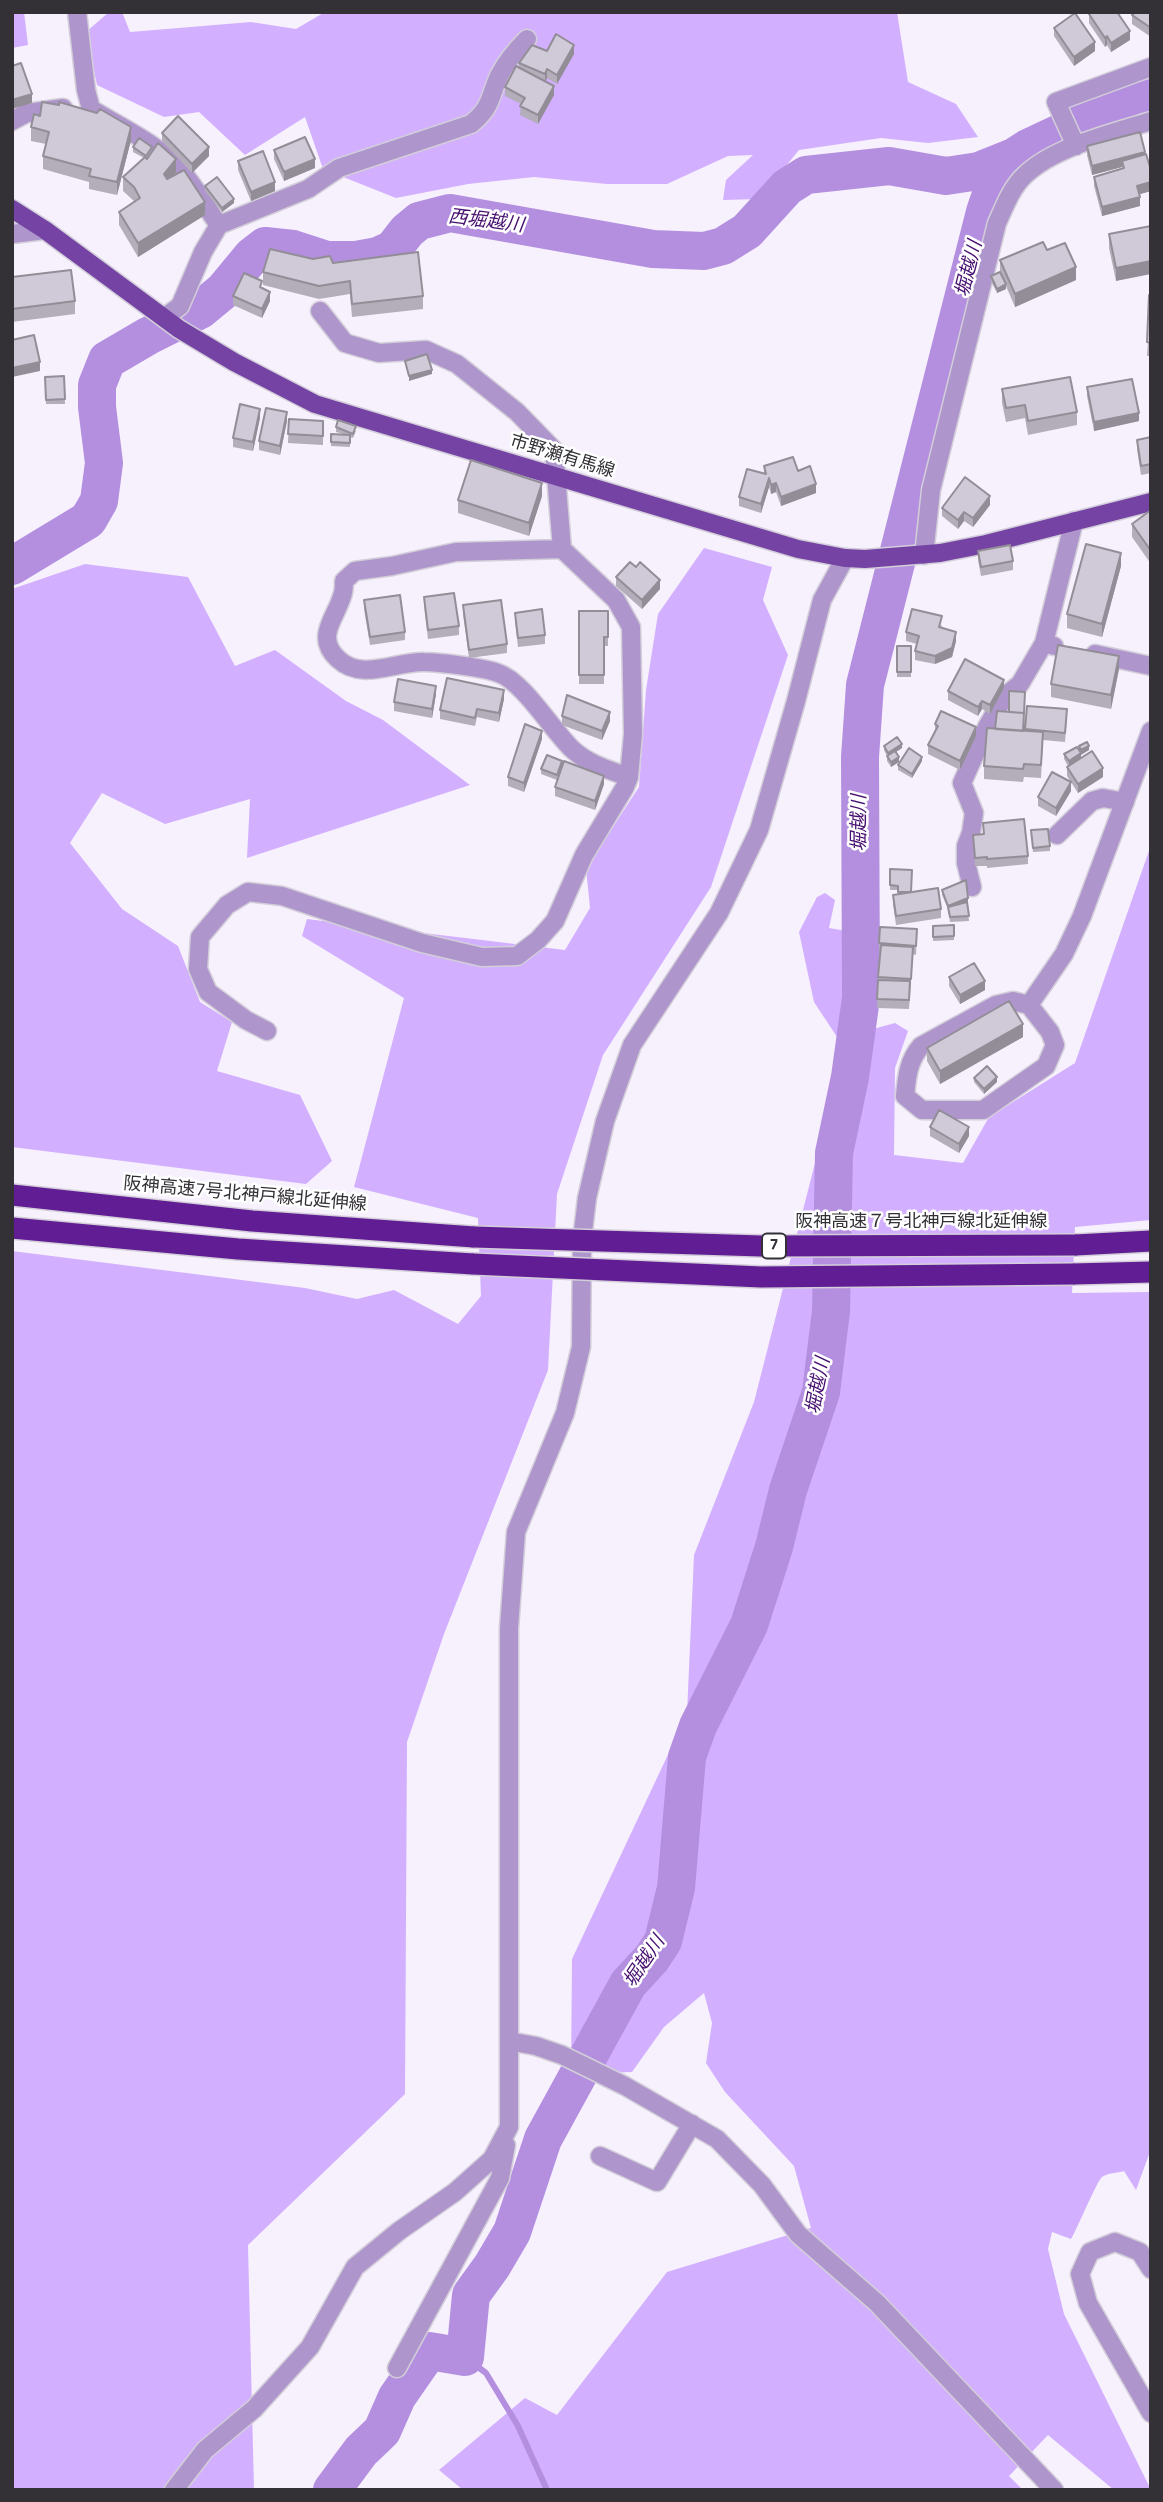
<!DOCTYPE html>
<meta charset="utf-8">
<style>
body{margin:0}
#map{position:relative;width:1163px;height:2502px;overflow:hidden;background:#f6f1fd;font-family:"Titillium Web",sans-serif}
canvas{display:block}
.frame{position:absolute;inset:0;border:14px solid #333036;pointer-events:none}
</style>
<div id="map">
<canvas width="1163" height="2502"></canvas>
<div class="frame"></div>
</div>
<script>
const c = document.querySelector('canvas').getContext('2d');
c.lineJoin = 'round';
function paint(path, color) {
  c.fillStyle = color;
  c.fill(path, 'evenodd');
}
function strokePath(path, color, width, dash) {
  c.strokeStyle = color;
  c.lineWidth = width;
  c.lineCap = dash ? 'butt' : 'round';
  c.setLineDash(dash || []);
  c.stroke(path);
}
function label(font, color, halo, rows, align = 'center') {
  c.font = font + ' "Titillium Web","Noto Sans JP",sans-serif';
  c.lineWidth = 5;
  c.setLineDash([]);
  c.textBaseline = 'middle';
  c.strokeStyle = halo;
  c.fillStyle = color;
  for (const [text, x, y, turn = 0] of rows) {
    c.save();
    c.translate(x, y);
    c.rotate((+turn || 0) * Math.PI / 180);
    c.textAlign = isNaN(turn) ? turn : align;
    if (halo) c.strokeText(text, 0, 0);
    c.fillText(text, 0, 0);
    c.restore();
  }
}
paint(new Path2D(`
 M12 12H24L28 45 12 48Z
 M109 12H122L130 32 251 22 296 29 325 12H897L908 82 956 104 978 137 928 143 881 138 799 150 759 199 723 200 726 180 753 155 728 156 667 184H607L534 177 468 184 396 198 323 169 305 117 245 155 199 112 164 117 97 85 86 32Z
 M704 548 772 567 763 600 788 655 711 887 603 1055 557 1194 548 1370 444 1634 407 1742 405 2094 248 2245 254 2490H12V1251L305 1288 357 1299 394 1290 458 1324 481 1296 478 1218 354 1187 404 998 302 936 307 919 565 950 590 908 586 868 639 787 646 690 658 614Z
 M85 564 188 577 235 666 275 650 346 701 383 720 470 785 247 858 250 799 165 824 102 793 70 843 122 909 178 946 200 1002 232 1022 217 1071 300 1095 332 1161 306 1184 12 1147V589Z
 M1151 845V1220L1075 1227 1072 1293 1151 1292V2149L1136 2190 1124 2171C1118 2173 1107 2173 1102 2177 1097 2181 1077 2229 1071 2239L1052 2232 1048 2249 1064 2314 1151 2490H1114L1048 2435 1009 2476 1023 2490H463L439 2470 525 2398 557 2415 667 2272 811 2228 794 2166 725 2092 706 2063 712 2023 704 1993 664 2027 632 2072 571 2074 572 1959 687 1714 694 1555 754 1402 827 1116 841 1043 814 1002 799 932 817 897 825 893 835 900 829 928 853 932 866 1031 895 1023 908 1031 895 1068 894 1155 963 1163 989 1117 1075 1063Z`), '#d3afff');
strokePath(new Path2D(`
 M465 2357 486 2373 518 2426 547 2490`), '#b48fe0', 6);
strokePath(new Path2D(`
 M12 566 88 520 99 501 104 463 97 407V385L107 360 148 336 200 310 223 291 252 256 265 246 293 249 327 260H356L378 256 393 249 407 231 419 221 450 213 653 249 704 251 723 246 747 231 787 187 806 175 889 166 946 176 979 171 1014 157 1028 148 1094 117 1151 98
 M332 2490 361 2451 382 2431 397 2397 429 2351 465 2357 471 2295 492 2266 512 2232 543 2139 628 1984 652 1958 663 1941 676 1888 687 1757 698 1726 749 1625 774 1547 788 1490 821 1392 831 1311 834 1153 850 1077 861 998 860 757 865 685 985 212 998 174 1014 157`), '#b48fe0', 38);
const minor = new Path2D(`
 M77 12 86 90 91 109C122 128 157 143 181 171 196 187 206 208 219 225L203 252 180 306 164 318
 M12 121 27 113 63 108
 M1076 146 1056 102 1151 67
 M219 225 308 189 339 168 471 124C492 107 489 98 499 76 506 62 517 49 527 39
 M12 234 45 230
 M562 549 456 552 392 566 355 571 344 581C344 586 344 592 342 596 336 618 314 637 338 659 362 682 396 661 424 662 439 662 486 668 498 673 523 681 552 730 572 749 588 764 609 770 629 777
 M924 555 931 490 997 223C1005 206 1011 188 1025 175 1054 147 1113 133 1151 121
 M1054 646 1044 643 1074 521
 M1095 654 1151 666
 M1057 835 1092 801 1103 798 1125 802
 M972 887 966 863V846L971 833 974 813 962 783 987 727 1004 697 1020 684 1044 643
 M1013 1001 1029 1005 1050 1032 1055 1045 1046 1066 983 1110H922L905 1096C907 1077 908 1061 921 1046L996 1005Z
 M1029 1005 1064 954 1082 916 1151 731
 M267 1031 246 1020 208 992 198 969 200 937 227 905 248 892 282 896 422 943 482 957 517 956 538 940 555 921 584 855 625 787 629 777 633 734 631 627 616 600 562 549 554 450 517 412 457 364 426 350 379 353 345 343 320 311
 M509 2041 536 2046 562 2055 625 2086 717 2139 762 2185 798 2234 877 2303 1054 2490
 M600 2156 657 2182 692 2124
 M1151 2269 1140 2252 1115 2242 1090 2252 1080 2274 1088 2303 1151 2413
 M397 2368 500 2178 506 2145
 M174 2490 205 2450 254 2409 310 2347 355 2267 399 2231 455 2192 492 2159 509 2127V1628L516 1532 565 1413 581 1347 582 1240 587 1198 605 1121 632 1045 719 913 759 830 796 701 822 600 845 558`);
const major = new Path2D(`
 M12 209 45 230 179 329 234 362 315 404 798 549 845 558 865 559 940 553 986 544 1151 502`);
const highway = new Path2D(`
 M12 1195 252 1221 474 1237
 M12 1228 238 1249 473 1264
 M1075 1245 1151 1241
 M1073 1274 1151 1272`);
strokePath(minor, '#d3ced9', 21);
strokePath(major, '#d3ced9', 21);
strokePath(highway, '#d3ced9', 24);
strokePath(minor, '#ae96cc', 18);
strokePath(major, '#7443a4', 18);
strokePath(highway, '#601d94', 21);
const highwayBridge = new Path2D(`
 M474 1237 761 1246 1075 1245
 M473 1264 761 1277 1073 1274`);
strokePath(highwayBridge, '#d3ced9', 24, []);
strokePath(highwayBridge, '#601d94', 21);
paint(new Path2D(`
 M1151 12V37L1132 24V15Z
 M1089 14 1130 40 1111 52 1107 45 1105 47 1089 23Z
 M1054 28 1095 51 1074 66 1054 36Z
 M547 51 574 54 557 84 547 78 545 82 554 95 538 124 520 115 521 104 505 96V87L519 68V63Z
 M31 127 131 140 117 195 89 189V182L43 169V156L46 144 31 141Z
 M162 133 209 156 192 173 162 141Z
 M1087 146 1145 154 1151 191 1139 194 1140 206 1102 216 1094 186V177L1122 169V167L1092 175 1087 155Z
 M133 147 152 151 176 172 172 177 205 215 138 257 119 225V212L134 201 123 191V177L144 158 133 152Z
 M274 150 315 168 284 181 274 159Z
 M238 161 275 191 251 201 238 170Z
 M205 186 234 203 222 212 205 191Z
 M1151 226 1116 281 1109 248V234Z
 M1047 250 1076 280 1015 307 1006 286V289L997 293 991 281V276L1000 272V260Z
 M313 259 423 296V309L352 317 350 294 319 299 263 285V272Z
 M12 277 75 301V314L12 322Z
 M233 296 270 301 262 318 233 305Z
 M1151 296V356H1147Z
 M64 376 65 404H46L45 377Z
 M1087 387 1139 421 1094 431 1087 396Z
 M1002 389 1077 412V425L1028 435 1025 418 1006 422 1002 403Z
 M260 418 253 451 233 447V438Z
 M289 419 323 421V445L288 443Z
 M287 421 280 455 259 450V441Z
 M336 427 356 431 353 438 350 437V447L331 446V434H343L336 432Z
 M1151 437V473L1141 475 1137 449V440Z
 M764 466 798 471 816 493 781 506 776 492 771 494 769 487 761 513 739 506V497L764 473Z
 M542 496 529 536 458 513V500Z
 M990 505 973 527 964 521 958 529 942 516V508Z
 M1151 510V564L1132 537V524Z
 M978 551 1013 561V570L981 576 978 560Z
 M1121 566 1102 637 1067 628V614Z
 M636 567 660 589 642 609 616 586V577Z
 M424 597 459 626V635L428 639 424 606Z
 M364 600 405 632V640L370 645 364 609Z
 M463 605 507 644V653L469 658 463 614Z
 M579 611H608V646H604V684H579Z
 M515 613 545 635V644L518 647 515 622Z
 M942 625 941 628 956 641 952 657 935 664 915 660V651L917 644 906 641V632Z
 M897 646H911V677H897Z
 M1119 669 1111 709 1051 697V684Z
 M1004 688 990 714 982 709 978 716 948 700V691Z
 M1025 692 1023 731H1025L1027 706 1067 718 1065 742 1043 740 1041 778 1024 777 1023 782 984 779V766L1009 712Z
 M436 694 432 718 394 711V702Z
 M504 699 499 722 477 717 475 726 440 719V710Z
 M562 716 610 721 602 740 562 725Z
 M935 724 976 736 960 770 928 754V745L935 732Z
 M542 739 524 792 508 786V777Z
 M884 746 902 748 896 752 899 762 891 767 887 761V756L884 750Z
 M1079 746 1089 750 1081 754V757L1103 777 1078 793 1067 776V767L1068 766 1064 759V754L1079 749Z
 M562 761 557 780 541 774V769Z
 M922 761 912 778 898 770V765Z
 M604 784 595 810 555 796V787Z
 M1071 791 1056 816 1038 806V797Z
 M983 823 1028 856V864L987 868V866H975L973 835 983 834Z
 M1031 830 1050 846V851L1033 852Z
 M890 869 912 892 941 909V918L896 925 893 904V895L898 894V890H890Z
 M942 890 968 902 967 903 969 921 950 922 948 909 942 895Z
 M954 925V940L933 941V926Z
 M917 929 916 955 913 954 909 1009 877 1008 880 952H879V943Z
 M949 977 985 990 960 1004 949 986Z
 M1023 1037 940 1084 927 1061V1048Z
 M974 1078 997 1082 984 1094 974 1082Z
 M930 1127 969 1136 959 1153 930 1136Z`), '#b3aeba');
paint(new Path2D(`
 M1130 31V40L1111 52V43Z
 M1107 36V45L1105 47V38Z
 M1095 42V51L1074 66V57Z
 M574 45V54L557 84V75Z
 M547 69V78L545 83V74Z
 M554 86V95L538 124V115Z
 M32 94V103L12 109V100Z
 M131 127V140L117 195V182Z
 M209 147V156L192 173V164Z
 M1145 152V161H1122V167L1092 175V166Z
 M176 159V172L164 187V174Z
 M315 159V168L284 181V172Z
 M275 182V191L251 201V192Z
 M1151 182V191L1137 195V186Z
 M1140 197V206L1102 216V207Z
 M234 199V203L222 212V208Z
 M205 202V215L138 257V243Z
 M1151 261V274L1116 281V268Z
 M1076 267V280L1015 307V294Z
 M1006 284V289L997 293V289Z
 M270 292V301L262 318V309Z
 M40 362V371L12 377V368Z
 M432 370V374L409 381V376Z
 M260 409V418L253 451V442Z
 M287 412V421L280 455V446Z
 M1139 413V421L1094 431V422Z
 M769 478V487L761 513V504Z
 M542 483V496L529 536V523Z
 M776 483V492L771 494V485Z
 M816 484V493L781 506V497Z
 M990 496V505L973 527V518Z
 M964 512V521L958 529V520Z
 M1121 553V566L1102 637V624Z
 M660 580V589L642 609V600Z
 M956 632V641L952 657 935 664V656Z
 M1119 656V669L1111 709V695Z
 M1004 680V688L990 714V705Z
 M436 686V694L432 718V709Z
 M504 690V699L499 722V713Z
 M982 701V709L978 716V707Z
 M610 712V721L602 740V731Z
 M976 727V736L960 770V761Z
 M542 731V739L524 792V783Z
 M902 744V748L888 757V753Z
 M1089 746V750L1081 755V750Z
 M1081 753V758L1069 766V761Z
 M899 757V762L891 767V762Z
 M922 757V761L912 778V774Z
 M1103 768V777L1078 793V784Z
 M604 776V784L595 810V801Z
 M1071 782V791L1056 816V808Z
 M968 898V902L948 910V906Z
 M985 981V990L960 1004V995Z
 M1023 1024V1037L940 1084V1071Z
 M997 1077V1082L984 1094V1089Z
 M969 1127V1136L959 1153V1144Z`), '#928d97');
const building = new Path2D(`
 M1092 12H1117L1130 31 1111 43 1107 36 1105 38 1089 14Z
 M1135 12H1151V28L1132 15Z
 M1075 13 1095 42 1074 57 1054 28Z
 M556 34 574 45 557 75 547 69 545 74 519 63 532 45 547 51Z
 M21 63 32 94 12 100V66Z
 M516 66 554 86 538 115 520 106 525 98 505 87Z
 M42 102 59 105V102L97 113 100 109 131 127 117 182 89 176 91 169 43 156 49 132 31 127 34 114 40 116Z
 M178 116 209 147 192 164 162 133Z
 M1140 132 1145 152 1092 166 1087 146Z
 M305 137 315 159 284 172 274 150Z
 M139 138 152 147 146 156 133 147Z
 M158 143 176 159 164 174 167 179 184 170 205 202 138 243 119 212 140 198 134 187 123 177 145 157 147 159Z
 M263 151 275 182 251 192 238 161Z
 M1146 154 1151 170V182L1137 186 1140 197 1102 207 1094 177 1124 168 1122 161Z
 M217 177 234 199 222 208 205 186Z
 M1151 226V261L1116 268 1109 234Z
 M1043 242 1047 250 1065 243 1076 267 1015 294 1000 260Z
 M270 249 313 259 330 256 333 263 418 252 423 296 352 304 350 281 319 286 263 272Z
 M71 270 75 301 12 309V277Z
 M1000 272 1006 284 997 289 991 276Z
 M244 273 262 281 260 287 270 292 262 309 233 296Z
 M1149 295 1151 296V343L1147 342Z
 M34 335 40 362 12 368V340Z
 M427 354 432 370 409 376 405 361Z
 M64 376 65 399 46 400 45 377Z
 M1070 377 1077 412 1028 421 1025 405 1006 408 1002 389Z
 M1132 379 1139 413 1094 422 1087 387Z
 M240 404 260 409 253 442 233 438Z
 M266 408 287 412 280 446 259 441Z
 M289 419 323 421V436L288 434Z
 M338 420 356 426 353 434 336 427Z
 M331 434 350 435V443L331 442Z
 M1151 437V464L1141 466 1137 440Z
 M793 457 798 471 810 466 816 484 781 497 776 483 771 485 769 478 761 504 739 497 747 469 766 474 764 466Z
 M471 460 542 483 529 523 458 500Z
 M965 477 990 496 973 518 964 512 958 520 942 508Z
 M1151 510V551L1132 524Z
 M1086 544 1121 553 1102 624 1067 614Z
 M1010 545 1013 561 981 567 978 551Z
 M630 562 636 567 640 562 660 580 642 600 616 577Z
 M454 593 459 626 428 630 424 597Z
 M400 595 405 632 370 637 364 600Z
 M501 600 507 644 469 650 463 605Z
 M542 609 545 635 518 638 515 613Z
 M912 609 942 616 939 627 956 632 952 648 935 656 915 651 919 636 906 632Z
 M579 611H608V637H604V675H579Z
 M1058 645 1119 656 1111 695 1051 684Z
 M897 646H911V672H897Z
 M965 659 1004 680 990 705 982 701 978 707 948 691Z
 M447 678 504 690 499 713 477 709 475 718 440 710Z
 M398 679 436 686 432 709 394 702Z
 M1009 691 1025 692 1024 713 1009 712Z
 M567 695 610 712 602 731 562 716Z
 M1027 706 1067 709 1065 733 1025 729Z
 M941 711 976 727 960 761 928 745 938 726 935 724Z
 M997 711 1024 713 1023 731 995 729Z
 M525 724 542 731 524 783 508 777Z
 M987 728 1043 732 1041 765 1024 764 1023 769 984 766Z
 M897 737 902 744 888 753 884 746Z
 M1087 742 1089 746 1081 750 1079 746Z
 M1077 747 1081 753 1069 761 1064 754Z
 M909 748 922 757 912 774 898 765Z
 M895 751 899 757 891 762 887 756Z
 M1092 751 1103 768 1078 784 1067 767Z
 M547 755 562 761 557 775 541 769Z
 M564 761 604 776 595 801 555 787Z
 M1052 772 1071 782 1056 808 1038 797Z
 M1024 819 1028 856 987 859V857L975 858 973 835 984 834 983 823Z
 M1048 829 1050 846 1033 848 1031 830Z
 M890 869 912 870 911 892H898V886L890 885Z
 M966 880 968 898 948 906 942 890Z
 M938 888 941 909 896 916 893 895Z
 M967 902 969 916 950 917 948 907Z
 M954 925V936L933 937V926Z
 M880 927 917 929 916 946 879 943Z
 M881 945 913 947 911 979 878 977Z
 M974 963 985 981 960 995 949 977Z
 M878 980 910 981 909 1000 877 999Z
 M1009 1001 1023 1024 940 1071 927 1048Z
 M987 1066 997 1077 984 1089 974 1078Z
 M939 1110 969 1127 959 1144 930 1127Z`);
paint(building, '#d0cad8');
strokePath(building, '#928d97', 2);
for (const [x, y, w] of [
 [774,1246,24]
]) {
  const box = new Path2D();
  box.roundRect(x - w / 2, y - 12.5, w, 25, 5);
  c.fillStyle = '#fff';
  c.fill(box);
  strokePath(box, '#333036', 2);
}
label('bold 16px', '#333036', null, [
 ["7",774,1246]
]);
label('18px', '#333036', '#fff', [
 ["市野瀬有馬線",562,457,17],
 ["阪神高速7号北神戸線北延伸線",245,1195,5],
 ["阪神高速７号北神戸線北延伸線",921,1223]
]);
label('italic 19px', '#471070', '#fff', [
 ["西堀越川",486,222,7],
 ["堀越川",970,269,-76],
 ["堀越川",860,823,-90],
 ["堀越川",819,1386,-79],
 ["堀越川",645,1962,-56]
]);
</script>
